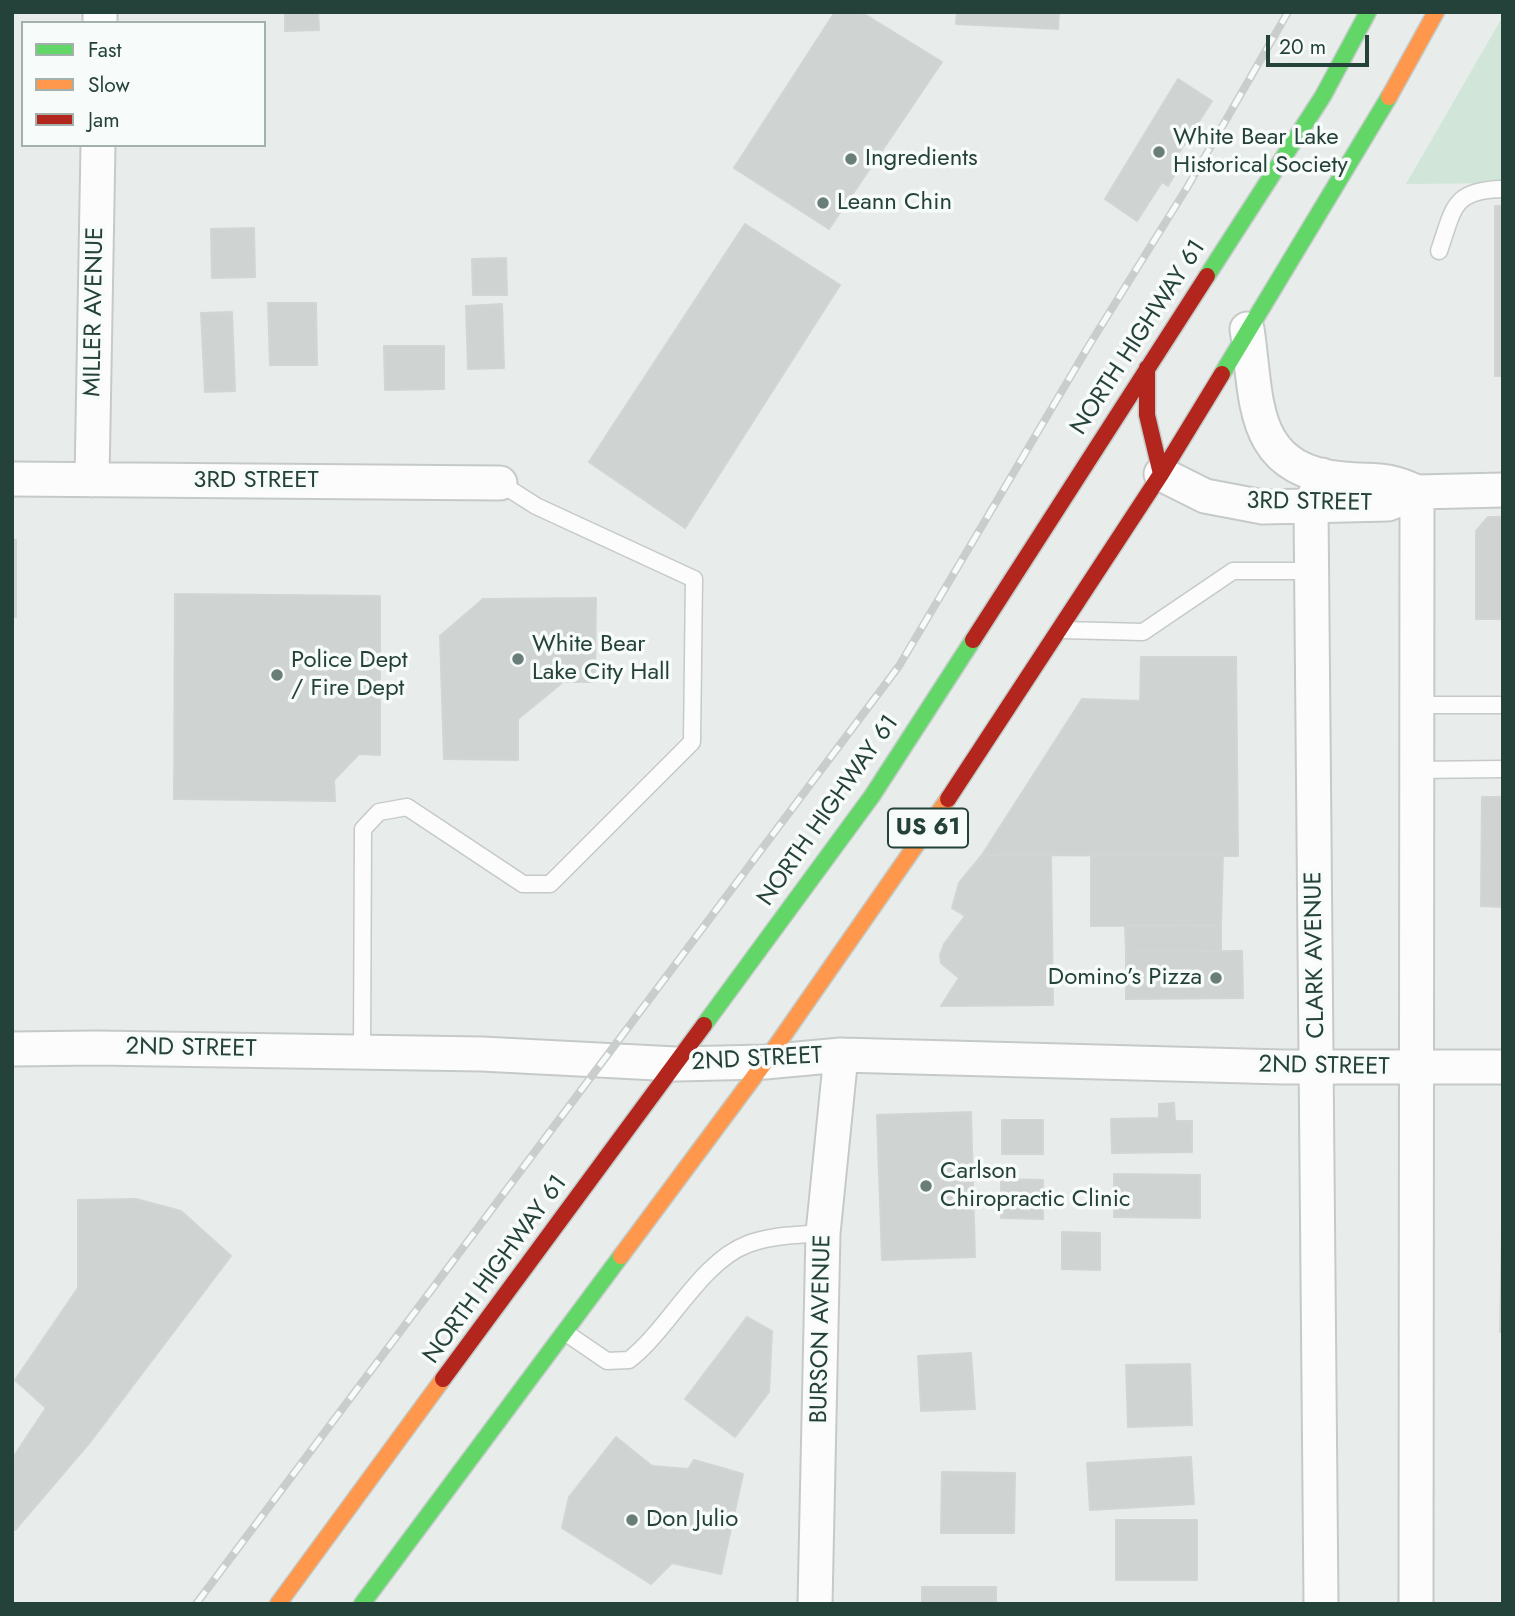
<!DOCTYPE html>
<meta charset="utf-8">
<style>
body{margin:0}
#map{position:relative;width:1515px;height:1616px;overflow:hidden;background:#e8edeb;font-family:Jost,sans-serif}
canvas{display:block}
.frame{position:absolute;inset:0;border:14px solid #24423a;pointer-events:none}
.legend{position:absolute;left:21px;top:21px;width:245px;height:126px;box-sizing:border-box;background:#f7fbf9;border:2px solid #a3b1ad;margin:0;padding:9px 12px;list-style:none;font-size:21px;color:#24423a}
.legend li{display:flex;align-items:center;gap:14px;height:35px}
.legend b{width:35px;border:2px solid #a3b1ad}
.scale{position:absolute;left:1266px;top:35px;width:103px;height:32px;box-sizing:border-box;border:4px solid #24423a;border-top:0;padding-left:9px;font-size:21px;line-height:24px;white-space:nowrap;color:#24423a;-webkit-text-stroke:5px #f7fbf9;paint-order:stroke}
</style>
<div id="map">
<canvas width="1515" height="1616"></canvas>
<div class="frame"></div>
<ul class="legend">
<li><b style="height:9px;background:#63d668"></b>Fast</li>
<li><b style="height:9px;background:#ff974d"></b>Slow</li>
<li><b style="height:9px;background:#b3261e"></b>Jam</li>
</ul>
<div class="scale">20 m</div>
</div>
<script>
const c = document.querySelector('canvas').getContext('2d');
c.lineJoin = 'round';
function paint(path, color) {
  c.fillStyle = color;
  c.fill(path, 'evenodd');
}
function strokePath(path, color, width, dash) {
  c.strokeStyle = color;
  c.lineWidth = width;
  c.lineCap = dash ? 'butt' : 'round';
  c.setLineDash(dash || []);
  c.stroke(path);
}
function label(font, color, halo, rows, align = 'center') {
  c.font = font + ' Jost,sans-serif';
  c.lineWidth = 7;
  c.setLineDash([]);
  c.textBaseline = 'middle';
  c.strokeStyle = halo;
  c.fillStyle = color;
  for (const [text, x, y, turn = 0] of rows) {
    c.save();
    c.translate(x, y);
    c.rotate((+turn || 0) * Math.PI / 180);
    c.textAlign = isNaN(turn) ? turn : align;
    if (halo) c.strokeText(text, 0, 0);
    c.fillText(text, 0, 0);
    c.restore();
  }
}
paint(new Path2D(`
 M1503 16V183L1406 184Z`), '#d1e6d8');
const building = new Path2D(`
 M285 12H318L319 30 285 31Z
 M835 12H861L942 62 829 229 734 168Z
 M957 12H1059L1058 29 956 24Z
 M1178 79 1212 101 1177 156 1182 162 1168 186 1162 182 1137 221 1105 199Z
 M1495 206H1503V376H1495Z
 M745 224 840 285 685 528 589 462Z
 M254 228 255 277 212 278 211 229Z
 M506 258 507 295H473L472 259Z
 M268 303H316L317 365H270Z
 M502 304 504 368 468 369 466 306Z
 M232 312 235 391 205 392 201 313Z
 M384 346H444V389L385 390Z
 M1488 517H1503V619H1476V531Z
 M12 540H16V617H12Z
 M175 594 380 596V755L359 754 334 780 335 801 174 799Z
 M596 598 595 682H563L518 719V760L444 759 440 636 483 599Z
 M1141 657H1236L1238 856 982 855 1082 699 1140 701Z
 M1482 797H1503V907L1481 906Z
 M1051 854 1053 1005 941 1006 959 978 941 963 940 955 944 944 965 916 952 908 959 883 982 855Z
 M1091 854H1223L1221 925 1091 926Z
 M1221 925V951L1126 952 1125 926Z
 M1242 951 1243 998 1126 999V952Z
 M1174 1103 1175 1121H1192V1152L1112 1153 1111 1119 1159 1118V1104Z
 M971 1112 975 1257 882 1260 877 1115Z
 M1002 1120H1043V1154H1002Z
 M1503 1171V1332H1500Z
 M1114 1174 1200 1175V1218L1114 1217Z
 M1001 1179 1043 1180V1219L1001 1218Z
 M136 1199 181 1211 231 1256 91 1441 15 1530 12 1528V1459L46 1408 15 1380 78 1288V1200Z
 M1062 1232 1100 1233V1270L1062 1269Z
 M747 1317 772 1331 769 1392 735 1437 685 1399Z
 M971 1353 975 1409 921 1411 918 1356Z
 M1190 1364 1192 1425 1128 1427 1126 1365Z
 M616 1437 652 1466 688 1469 694 1460 743 1474 721 1574 672 1563 651 1584 562 1528 569 1497Z
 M1191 1457 1194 1504 1090 1510 1087 1463Z
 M942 1472 1015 1473 1014 1533H941Z
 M1116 1520H1197V1580H1116Z
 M922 1587H996V1604H922Z`);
paint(building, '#cfd4d2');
strokePath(building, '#d1d6d4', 2);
const lane = new Path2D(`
 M1439 251C1454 208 1452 190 1503 189
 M1062 630 1143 632 1233 571H1312
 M1415 705H1503
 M1415 770 1503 769
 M362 1052 363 829 379 812 407 807 523 884H550L692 742 694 579 536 506 500 483
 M566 1333 607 1361 629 1360C670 1328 700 1262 748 1244 772 1235 798 1235 823 1233`);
const street = new Path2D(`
 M100 23V12
 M1247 329C1258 400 1248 470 1343 479 1377 482 1384 477 1417 492
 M1161 474 1205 496 1263 507 1388 504 1417 492 1503 490
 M12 479 500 483
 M92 480 98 145
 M12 1049 96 1048 482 1054 676 1064 765 1062 841 1055 1283 1067H1503
 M815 1604 823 1233 841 1055
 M1321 1604 1311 507 1322 475
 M1416 1604 1417 492`);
const fast = new Path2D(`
 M1207 276 1323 96 1368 12
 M1222 374 1389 97
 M704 1025 872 796 973 640
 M362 1604 621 1256`);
const slow = new Path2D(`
 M1389 97 1436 12
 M621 1256 765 1062 948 799
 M278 1604 443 1379`);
const jam = new Path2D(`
 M1147 368V415L1161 474
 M973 640 1207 276
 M948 799 1161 474 1222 374
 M443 1379 704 1025`);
strokePath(lane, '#c5cac8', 19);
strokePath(street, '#c5cac8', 37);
strokePath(fast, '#c3ccc9', 19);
strokePath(slow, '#c3ccc9', 19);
strokePath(jam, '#c3ccc9', 19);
strokePath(lane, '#fcfcfc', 16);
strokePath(street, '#fcfcfc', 33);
strokePath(fast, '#63d668', 16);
strokePath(slow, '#ff974d', 16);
strokePath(jam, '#b3261e', 16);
const rail = new Path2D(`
 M196 1604 899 666 1088 347 1188 186 1288 12`);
strokePath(rail, '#c9cdcc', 8);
strokePath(rail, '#f7fbf9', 5, [16]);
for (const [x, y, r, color] of [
 [1159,152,7,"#697e78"],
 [851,159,7,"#697e78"],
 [823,203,7,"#697e78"],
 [518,659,7,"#697e78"],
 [277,675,7,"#697e78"],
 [1216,978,7,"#697e78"],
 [926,1186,7,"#697e78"],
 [632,1520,7,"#697e78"]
]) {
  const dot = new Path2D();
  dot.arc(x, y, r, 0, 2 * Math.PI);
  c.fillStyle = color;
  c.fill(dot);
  strokePath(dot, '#f7fbf9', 2.5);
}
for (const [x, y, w] of [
 [928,828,80]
]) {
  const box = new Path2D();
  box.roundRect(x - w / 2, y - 19.5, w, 39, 5);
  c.fillStyle = '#f7fbf9';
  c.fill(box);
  strokePath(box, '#24423a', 2);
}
label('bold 23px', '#24423a', null, [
 ["US 61",928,828]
]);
label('24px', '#24423a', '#f7fbf9', [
 ["White Bear Lake",1173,138],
 ["Historical Society",1173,166],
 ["Ingredients",865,159],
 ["Leann Chin",837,203],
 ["White Bear",532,645],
 ["Lake City Hall",532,673],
 ["Police Dept",291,661],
 ["/ Fire Dept",291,689],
 ["Domino’s Pizza",1202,978,"right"],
 ["Carlson",940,1172],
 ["Chiropractic Clinic",940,1200],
 ["Don Julio",646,1520]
], 'left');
label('24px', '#24423a', '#f7fbf9', [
 ["MILLER AVENUE",95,312,-89],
 ["NORTH HIGHWAY 61",1139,338,-57],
 ["3RD STREET",256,481],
 ["3RD STREET",1309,503,1],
 ["NORTH HIGHWAY 61",829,811,-55],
 ["CLARK AVENUE",1316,955,-91],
 ["2ND STREET",191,1049,1],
 ["2ND STREET",757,1060,-3],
 ["2ND STREET",1324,1067,1],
 ["NORTH HIGHWAY 61",496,1270,-54],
 ["BURSON AVENUE",822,1329,-89]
]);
</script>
